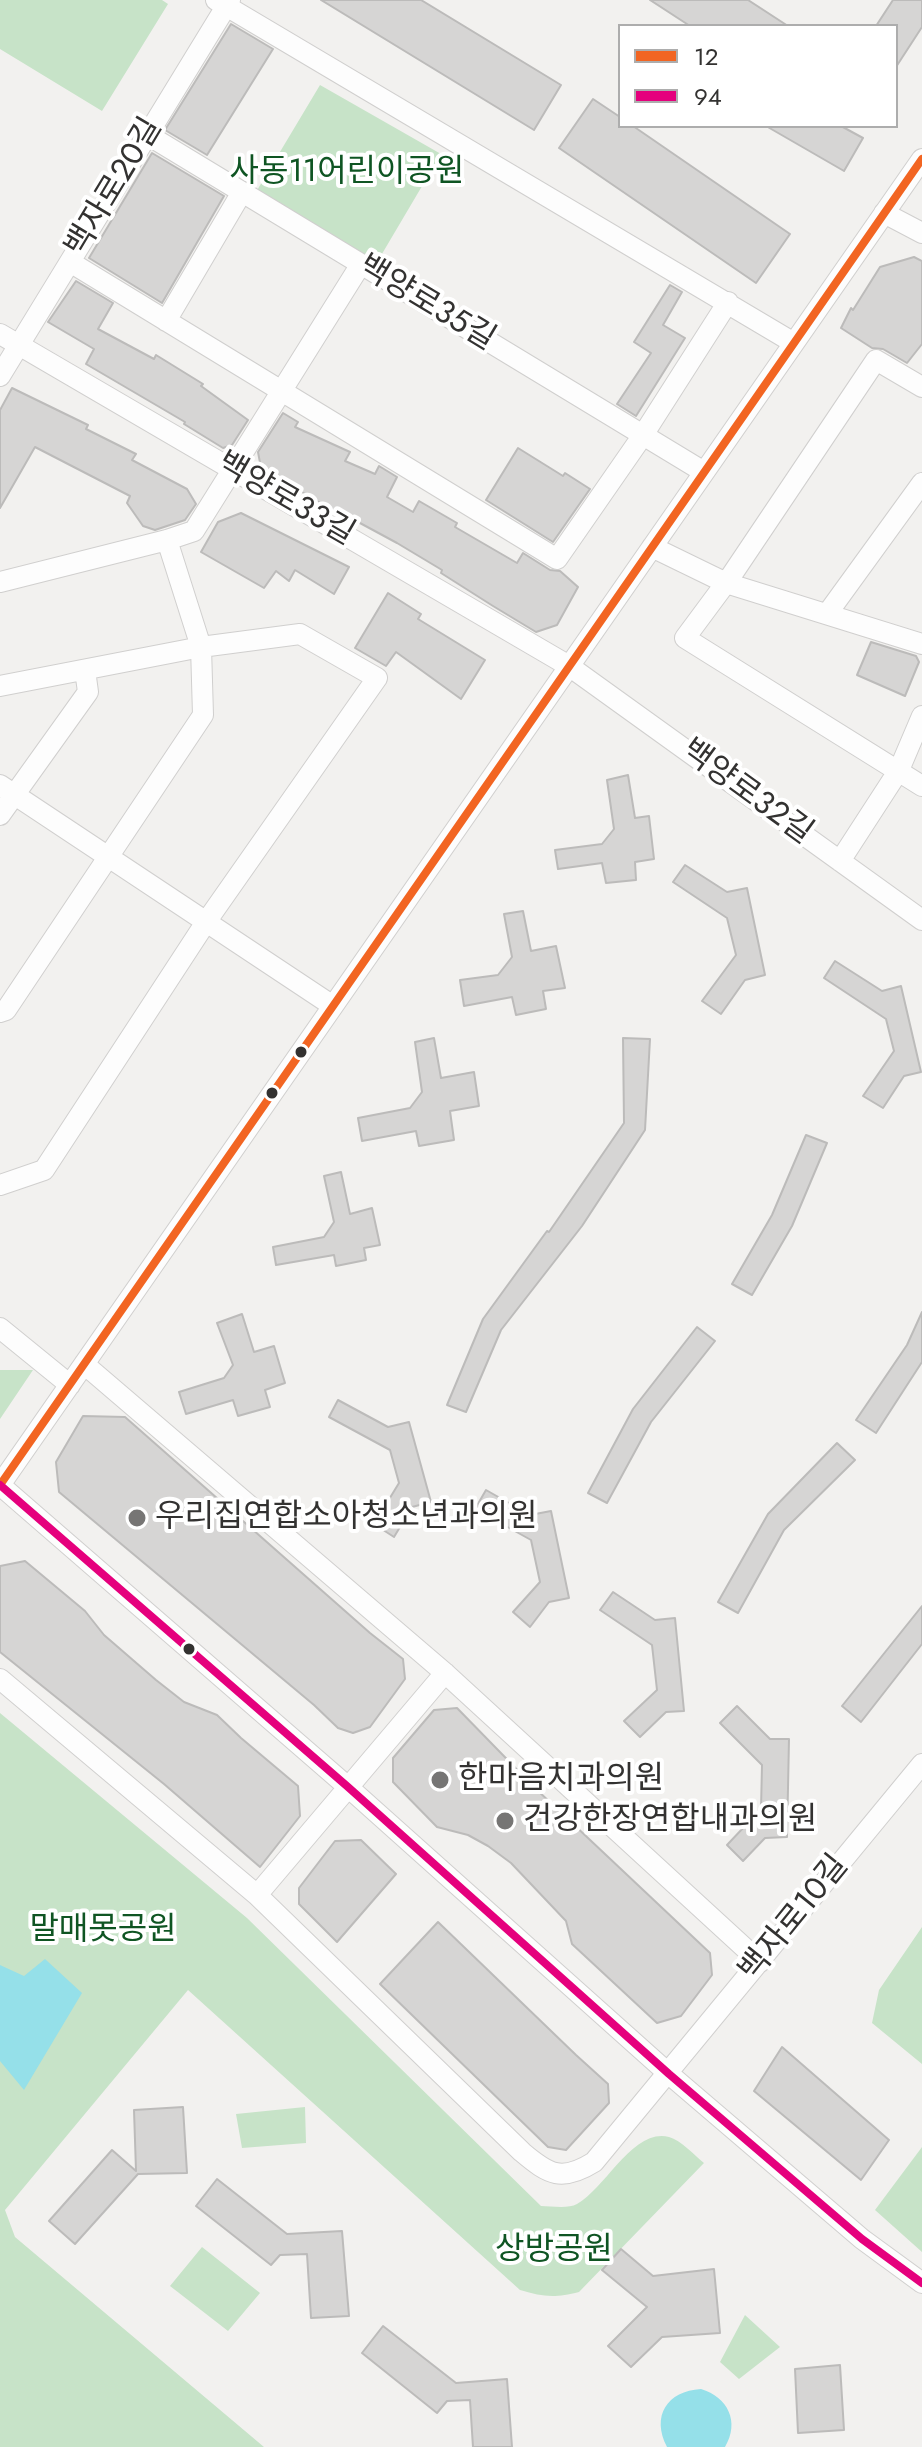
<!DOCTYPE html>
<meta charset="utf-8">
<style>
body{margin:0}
#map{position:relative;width:922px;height:2447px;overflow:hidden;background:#f2f1ef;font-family:Jost,sans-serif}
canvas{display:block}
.legend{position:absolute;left:618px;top:24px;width:280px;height:104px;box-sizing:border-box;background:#fff;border:2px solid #adadad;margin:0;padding:10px 14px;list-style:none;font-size:24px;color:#333231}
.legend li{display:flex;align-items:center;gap:16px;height:40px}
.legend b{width:40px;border:2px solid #adadad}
</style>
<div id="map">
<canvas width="922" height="2447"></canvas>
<ul class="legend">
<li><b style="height:10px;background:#f26522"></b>12</li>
<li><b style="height:10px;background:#e5007d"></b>94</li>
</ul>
</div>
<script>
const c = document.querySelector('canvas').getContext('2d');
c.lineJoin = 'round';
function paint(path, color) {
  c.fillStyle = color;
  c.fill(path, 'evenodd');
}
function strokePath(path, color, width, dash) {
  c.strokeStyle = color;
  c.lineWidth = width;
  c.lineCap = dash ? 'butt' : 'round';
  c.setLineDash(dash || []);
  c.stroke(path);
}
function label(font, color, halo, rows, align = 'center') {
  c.font = font + ' Jost,"Noto Sans KR",sans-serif';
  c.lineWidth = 8;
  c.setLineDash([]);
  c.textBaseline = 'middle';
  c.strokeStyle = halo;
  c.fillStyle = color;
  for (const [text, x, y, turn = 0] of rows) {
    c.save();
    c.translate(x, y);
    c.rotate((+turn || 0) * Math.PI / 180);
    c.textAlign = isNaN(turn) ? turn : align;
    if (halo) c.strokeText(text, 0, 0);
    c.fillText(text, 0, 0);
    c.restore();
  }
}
paint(new Path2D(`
 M0 0H162L168 4 102 111 0 49Z
 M320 85 441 154 376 264 256 192Z
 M0 1370H33L0 1419Z
 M0 1713 247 1918 541 2206C551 2206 568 2209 577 2204 606 2188 633 2128 669 2137 681 2140 694 2155 704 2163L579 2292C555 2298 543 2297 520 2290L188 1990 5 2210 15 2237 264 2447H0Z
 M922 1927V2064L872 2023 879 1990Z
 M305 2107 306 2143 242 2148 236 2114Z
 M922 2147V2252L875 2210Z
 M202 2247 260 2293 228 2331 170 2286Z
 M745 2315 780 2347 739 2379 720 2362Z`), '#c7e3c8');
paint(new Path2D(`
 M45 1959 82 1993 24 2090 0 2061V1965L24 1976Z
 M701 2389C728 2397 740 2422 725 2447H667C651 2416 667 2391 701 2389Z`), '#95e0e9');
const building = new Path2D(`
 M321 0H421L561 85 534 130Z
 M650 0H748L788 26H690Z
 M893 0H922V27L896 67V26H876Z
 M231 24 273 49 207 155 165 130Z
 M593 99 620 117V126H633L790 234 756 283 559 148Z
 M766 126H841L863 138 844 171Z
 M152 153 224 196 162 303 89 258Z
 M914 257 922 261V344L907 363 883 349 872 348 841 328 851 308 853 310 880 267Z
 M76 281 113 303 98 329 154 359 156 355 203 384 201 386 248 420 232 445 223 448 184 424 185 422 86 364 94 349 48 322Z
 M670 285 682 292 663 325 685 338 636 416 617 404 651 353 634 342Z
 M12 388 88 425 86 429 136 454 132 460 187 489 196 504 185 520 155 530 143 526 127 503 130 496 35 447 0 508V410Z
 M283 413 298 422 295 427 350 452 345 461 375 474 379 466 397 477 387 497 413 512 419 501 457 523 455 527 517 563 523 553 550 570 560 571 578 587 557 625 536 632 493 606 441 573 442 570 397 543 347 516 346 518 261 468 258 452Z
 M518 448 563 476 565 473 590 489 553 542 486 500Z
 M241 513 349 567 334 594 295 570 289 581 276 571 264 588 201 552 218 522Z
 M388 593 421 614 418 619 485 660 461 699 396 652 386 666 355 648Z
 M871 642 916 656 919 662 905 696 857 675Z
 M628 775 635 818 649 816 654 859 635 862 636 880 606 883 602 863 558 869 555 850 602 844 614 829 607 780Z
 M685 865 727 892 747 888 765 975 745 980 721 1014 702 1001 736 955 727 918 673 882Z
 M523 911 531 951 556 946 565 988 543 991 546 1009 516 1015 512 997 464 1006 460 980 498 975 512 957 504 914Z
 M835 961 882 991 901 986 921 1072 904 1076 883 1108 863 1096 894 1051 886 1019 824 978Z
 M434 1038 441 1078 474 1072 479 1106 450 1111 454 1140 419 1146 416 1131 362 1141 358 1118 410 1108 422 1092 415 1042Z
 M623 1038 650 1039 645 1130 582 1226 501 1330 466 1412 447 1405 483 1319 547 1231 549 1232 624 1123Z
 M806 1135 827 1143 792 1226 752 1295 732 1284 772 1215Z
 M341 1172 350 1214 372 1208 380 1245 364 1248 366 1260 336 1266 334 1255 276 1265 273 1247 324 1237 334 1222 324 1176Z
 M922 1312V1362L876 1433 856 1420 907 1345Z
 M242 1314 254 1352 274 1346 285 1383 265 1390 270 1407 238 1416 233 1400 186 1414 179 1392 224 1378 233 1365 217 1323Z
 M697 1327 715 1341 651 1422 607 1503 588 1493 633 1409Z
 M338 1400 388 1427 409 1422 431 1502 412 1507 394 1537 374 1524 399 1483 390 1450 329 1417Z
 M83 1416 125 1417 370 1633 403 1659 405 1679 370 1727 353 1733 338 1728 314 1705 59 1492 56 1462Z
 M837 1443 855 1460 784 1530 738 1613 718 1602 768 1514Z
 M486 1490 530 1515 551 1511 569 1598 549 1602 530 1627 513 1612 540 1582 531 1540 475 1509Z
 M25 1561 85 1611 104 1635 156 1680 184 1702 217 1715 241 1738 298 1786 300 1816 260 1867 164 1784 0 1652V1566Z
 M613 1592 655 1620 675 1618 684 1711 666 1712 640 1737 624 1721 657 1690 652 1645 600 1610Z
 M922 1606V1644L861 1722 842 1706Z
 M737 1706 770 1739H789L787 1837 765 1838 743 1861 727 1845 761 1809 762 1765 720 1723Z
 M457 1708 536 1789 710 1953 712 1975 681 2016 657 2023 572 1944 566 1921 511 1863 488 1846 468 1835 437 1827 393 1782V1758L434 1710Z
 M361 1840 396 1874 337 1942 299 1904V1888L335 1841Z
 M438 1922 576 2055 608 2084 609 2103 566 2150 548 2147 380 1984Z
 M782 2047 889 2140 861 2180 754 2091Z
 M183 2107 187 2173 138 2174 75 2244 49 2221 112 2150 136 2171 134 2110Z
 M217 2179 287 2234 342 2231 349 2316 311 2318 307 2254 280 2255 271 2265 196 2206Z
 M621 2249 653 2276 714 2269 720 2333 662 2337 631 2367 608 2346 647 2307 602 2270Z
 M383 2326 456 2383 507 2379 512 2447H473L470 2400 447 2401 437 2413 362 2353Z
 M840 2365 844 2430 798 2433 795 2369Z`);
paint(building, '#d6d5d4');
strokePath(building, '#bcbbba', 2);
const minor = new Path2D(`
 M216 0 794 343
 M148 135 704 472
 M884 213 922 233
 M70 262 557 559 643 435 728 302
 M166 321 242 192
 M0 334 569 666 922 920
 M0 376 230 0
 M922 387 876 360 731 576 685 638 922 786
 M652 547 726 583 922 644
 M0 582 167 540 194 531 361 264
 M827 614 922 483
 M0 686 201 647 300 634 377 678 206 922 44 1170 0 1185
 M0 785 333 1006
 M0 815 88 692 85 670
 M840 861 899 770 922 716
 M0 1012 6 1010 203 715 201 647 167 540
 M0 1328 70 1385
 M84 1364 445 1673 760 1962
 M0 1485 922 159
 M0 1485 348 1787 669 2074 862 2239 922 2283
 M0 1679 257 1895 522 2152C549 2175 562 2182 594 2162L922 1764
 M257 1895 445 1673`);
strokePath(minor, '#d0cfce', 22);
strokePath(minor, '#fdfdfd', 20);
strokePath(new Path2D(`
 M0 1485 922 159`), '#f26522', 8);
strokePath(new Path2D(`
 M0 1485 348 1787 669 2074 862 2239 922 2283`), '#e5007d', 8);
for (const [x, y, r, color] of [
 [301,1052,7,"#333231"],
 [272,1093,7,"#333231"],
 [137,1518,10,"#767574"],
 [189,1649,7,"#333231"],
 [440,1780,10,"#767574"],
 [505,1821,10,"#767574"]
]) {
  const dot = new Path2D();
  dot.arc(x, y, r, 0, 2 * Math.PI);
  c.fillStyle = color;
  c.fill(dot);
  strokePath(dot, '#fff', 3);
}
label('32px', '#0f5523', '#fff', [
 ["사동11어린이공원",347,173],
 ["말매못공원",103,1931],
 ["상방공원",554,2251]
]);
label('32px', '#333231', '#fff', [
 ["백자로20길",115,188,-59],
 ["백양로35길",426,304,31],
 ["백양로33길",285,500,30],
 ["백양로32길",746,793,36],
 ["백자로10길",795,1919,-51]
]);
label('32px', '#333231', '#fff', [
 ["우리집연합소아청소년과의원",155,1518],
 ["한마음치과의원",458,1780],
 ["건강한장연합내과의원",523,1821]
], 'left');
</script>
